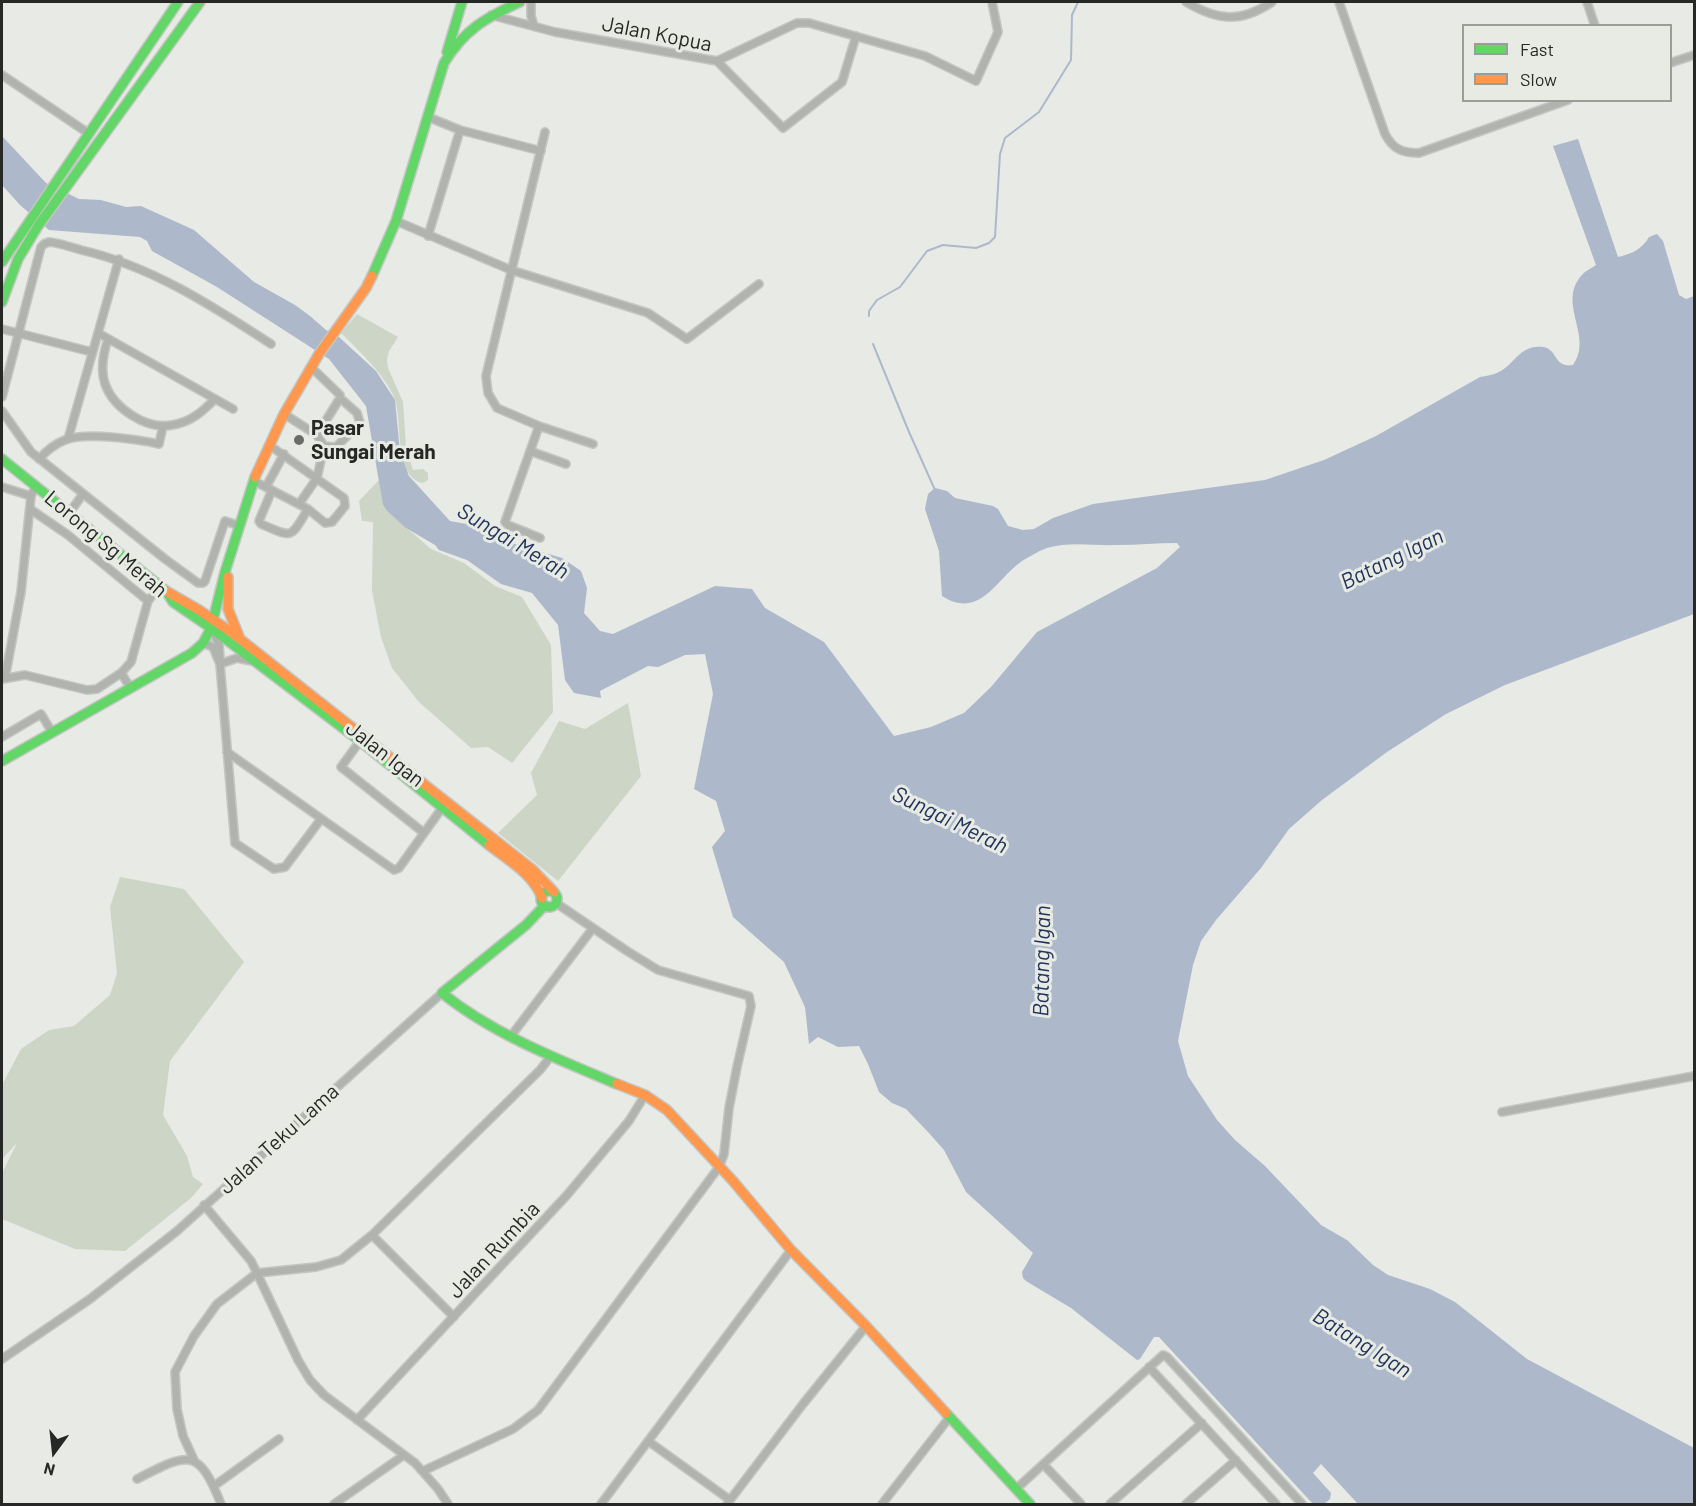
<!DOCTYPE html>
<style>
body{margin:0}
#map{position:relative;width:1696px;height:1506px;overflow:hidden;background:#e7eae5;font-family:Barlow,sans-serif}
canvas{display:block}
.frame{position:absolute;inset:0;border:3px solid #262825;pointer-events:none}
.legend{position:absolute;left:1462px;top:24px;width:210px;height:78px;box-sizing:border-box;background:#e7ebe4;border:2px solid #9a9d98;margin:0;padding:8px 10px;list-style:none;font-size:18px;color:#262825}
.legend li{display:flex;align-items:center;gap:12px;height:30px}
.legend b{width:30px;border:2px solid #9a9d98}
.north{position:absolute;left:24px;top:1422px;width:60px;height:60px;-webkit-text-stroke:4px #e7ebe4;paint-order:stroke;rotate:195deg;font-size:16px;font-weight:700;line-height:24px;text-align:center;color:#262825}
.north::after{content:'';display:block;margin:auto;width:21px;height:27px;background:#262825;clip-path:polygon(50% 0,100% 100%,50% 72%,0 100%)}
</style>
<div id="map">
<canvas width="1696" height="1506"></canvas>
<div class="frame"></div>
<ul class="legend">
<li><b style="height:8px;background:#63d668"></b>Fast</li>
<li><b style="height:8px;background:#ff974d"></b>Slow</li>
</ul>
<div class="north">N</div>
</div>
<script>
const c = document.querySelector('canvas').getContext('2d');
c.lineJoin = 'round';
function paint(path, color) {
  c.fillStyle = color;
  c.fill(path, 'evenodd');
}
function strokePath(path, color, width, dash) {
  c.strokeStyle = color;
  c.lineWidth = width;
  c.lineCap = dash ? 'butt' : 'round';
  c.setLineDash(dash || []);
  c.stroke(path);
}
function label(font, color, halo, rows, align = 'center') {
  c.font = font + ' Barlow,sans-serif';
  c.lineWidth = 6;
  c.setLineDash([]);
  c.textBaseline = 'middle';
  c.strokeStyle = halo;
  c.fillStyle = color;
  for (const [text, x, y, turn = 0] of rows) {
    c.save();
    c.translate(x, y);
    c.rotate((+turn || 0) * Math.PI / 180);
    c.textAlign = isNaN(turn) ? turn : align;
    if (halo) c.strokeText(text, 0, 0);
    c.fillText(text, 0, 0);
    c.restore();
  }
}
paint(new Path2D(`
 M357 314 398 337 389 351 387 360 388 368 403 402 406 447 413 470 423 469 428 473V480L423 483C393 476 403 423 395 400 388 378 358 350 341 333Z
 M379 480 383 505 387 511 431 549 464 563 495 586 522 597 551 645 553 712 512 763 488 747 471 748 419 702 392 668 381 637 372 591 373 522 362 521 359 501Z
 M628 703 641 776 558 881 498 833 537 795 531 773 559 721 585 729Z
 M120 877 184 889 244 962 170 1061 163 1115 187 1156 193 1177 203 1184 191 1198 125 1251 75 1249 2 1219V1173L17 1143 2 1159V1085L21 1049 49 1030 74 1026 110 995 117 973 110 907Z`), '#ccd5c6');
paint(new Path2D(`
 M2 136 46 183 79 199 101 200 126 207 141 206 194 230 254 282 295 305 310 316 326 330 339 337 376 371 395 400 400 452 409 476 450 521 488 528 502 540 562 558 581 571 587 588 584 613 600 631 613 634 715 586 752 589 765 608 824 642 894 736 931 727 964 713 991 687 1037 632 1157 568 1180 547 1177 543C1157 543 1137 545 1117 545 1094 546 1070 541 1047 548 1040 550 1033 555 1027 558 998 573 983 622 942 596L939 551 925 509 928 494 935 488 947 491 955 498 993 506 998 509 1008 526 1023 530 1034 529 1053 518 1093 504 1265 480 1324 460 1376 436 1480 377C1486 376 1493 375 1499 372 1515 364 1520 344 1543 347 1558 349 1553 368 1573 365 1594 337 1557 304 1581 276 1585 271 1592 268 1596 265L1553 146 1578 139 1618 257C1632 254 1642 249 1649 237L1657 234 1663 241 1679 295 1686 299 1694 296V614L1505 685 1446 714 1387 752 1322 800 1289 829 1261 868 1216 920 1201 941 1193 965 1178 1041 1188 1076 1217 1120 1235 1140 1265 1166 1321 1225 1347 1240 1373 1265 1388 1275 1430 1289 1455 1302 1527 1359 1694 1448V1504H1313L1159 1337H1154L1140 1359 1137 1360 1071 1308 1026 1281 1023 1278 1022 1272 1033 1253 966 1192 944 1150 928 1132 906 1109 892 1103 879 1092 868 1064 859 1046 838 1047 818 1037 809 1044 805 1007 784 962 733 917 712 847 725 831 716 801 694 789 713 694 705 654 685 655 658 667 648 666 600 691 601 698 574 693 565 680 558 625 532 593 501 584 467 560 439 550 435 545 406 528 387 511 383 505 366 406 329 359 217 287 152 251 147 241 140 237 49 230 20 205 2 185Z`), '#adb8ca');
paint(new Path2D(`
 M1321 1464 1358 1504H1324L1330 1499 1331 1493 1313 1473Z`), '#e7eae5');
strokePath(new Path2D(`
 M869 316V311L877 300 900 287 927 251 943 245 976 248 989 243 995 237 1000 154 1005 138 1039 112 1071 60 1072 15 1078 2
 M873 344 909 432 935 490`), '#adb8ca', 2);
const street = new Path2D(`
 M531 2V16L534 26
 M1186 2C1218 21 1241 23 1272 2
 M1339 2 1385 134C1393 149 1402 153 1419 153L1568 100
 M1587 2 1595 26
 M491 15 555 32 717 61 783 128 842 82 856 36
 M717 61 797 23H809L925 56 976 81 998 32 992 2
 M1670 63 1694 55
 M2 75 88 133
 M428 117 460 130 541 151
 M545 132 486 376 488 393 497 408 539 426 593 444
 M396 221 511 270 648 313 687 339 759 284
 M428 236 460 130
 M2 329 92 352
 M98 333 233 409
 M108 339C103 354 100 369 105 384 114 409 147 430 172 425 191 422 202 412 215 399
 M311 367 340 395V398L317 435
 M2 397 41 247 44 244 49 242C60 243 70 247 81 250 151 266 211 305 271 344
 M2 411 31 452 165 559 198 583H203L205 581 225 521 240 526
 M284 414 317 435 324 446 317 478 299 504
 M539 426 505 522 508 525 540 538
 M68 439 119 259
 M324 446 336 447 360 423 357 413 340 398
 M530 451 566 464
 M39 459C47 450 55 444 65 440 86 432 137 439 159 444L163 426
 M254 481 308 509 325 523 332 522 345 506 344 498 269 445
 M2 487 31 496
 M266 487 284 454
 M272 490 259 521 261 524C293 538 290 539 308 509
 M30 509 68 535 148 601
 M70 512 83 494
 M212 630 219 644 220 659
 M203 643 213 647 220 664 235 843 274 869 285 867 321 819
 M220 664 237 658 252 661
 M121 673 130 687
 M5 678 21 592 31 496 36 485
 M2 679 25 675 87 690 97 689 121 673 131 662 148 601 160 586
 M2 737 41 714 52 732
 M360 741 341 767 424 833
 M227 752 394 870 399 868 442 808
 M511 1036 593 928
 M1502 1112 1694 1076
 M204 1205 251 1261 257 1273 316 1267 341 1260 372 1235 540 1070 551 1056
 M372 1235 454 1317
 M2 1359 90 1299 177 1231 442 993
 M1149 1367 1276 1504
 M357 1420 567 1195 629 1121 645 1095
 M648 1441 730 1500
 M194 1460 183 1436 177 1409 175 1372 194 1336 217 1304 257 1273 298 1360 310 1380 324 1395 415 1463 438 1489 448 1504
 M1044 1465 1081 1504
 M423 1471 513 1429 538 1410 719 1167 724 1154 729 1108 737 1067 751 1006 749 996 658 970 627 951 556 903
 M137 1479C188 1453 198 1446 221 1504
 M214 1486 279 1439
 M1016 1489 1163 1355 1167 1357 1302 1504
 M334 1504 404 1455
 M601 1504 791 1250
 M727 1504 803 1404 866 1326
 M882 1504 949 1418
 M1110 1504 1202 1423
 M1186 1504 1236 1460`);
const fast = new Path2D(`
 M447 52 462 2
 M2 262 178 2
 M372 276 396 221 444 63C464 30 485 18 520 2
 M2 302 18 259 38 226 200 2
 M2 459 166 591 173 602 211 628 360 741 489 845
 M2 761 192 653 203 643 211 628 225 572 255 477
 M541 899a8 8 0 1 1 16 0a8 8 0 1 1-16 0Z
 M545 905 526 925 442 993C493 1034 557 1059 617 1084
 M946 1413 1030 1504`);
const slow = new Path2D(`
 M255 477 284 414 319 354 366 288 372 276
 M228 577V609L240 639
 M166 591 199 610 231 632 533 870 554 892
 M489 845C508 860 533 874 542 898
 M617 1084 645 1095 667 1110 733 1181 791 1250 866 1326 946 1413`);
strokePath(street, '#c4c6c3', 10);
strokePath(fast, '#c4c6c3', 12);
strokePath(slow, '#c4c6c3', 12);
strokePath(street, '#b1b3af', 7);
strokePath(fast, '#63d668', 9);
strokePath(slow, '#ff974d', 9);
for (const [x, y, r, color] of [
 [299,440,6,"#6a6c68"]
]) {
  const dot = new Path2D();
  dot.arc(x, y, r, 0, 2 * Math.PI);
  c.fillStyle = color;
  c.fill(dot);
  strokePath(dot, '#e7ebe4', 2);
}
label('21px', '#262825', '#e7ebe4', [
 ["Jalan Kopua",657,34,11],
 ["Lorong Sg Merah",106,544,40],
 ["Jalan Igan",385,754,38],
 ["Jalan Teku Lama",279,1139,-42],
 ["Jalan Rumbia",494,1250,-47]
]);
label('bold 21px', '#262825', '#e7ebe4', [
 ["Pasar",311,428],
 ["Sungai Merah",311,452]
], 'left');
label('italic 22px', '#22335c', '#e7ebe4', [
 ["Sungai Merah",513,541,31],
 ["Batang Igan",1392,559,-26],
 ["Sungai Merah",950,820,26],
 ["Batang Igan",1042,961,-89],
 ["Batang Igan",1362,1343,32]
]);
</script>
